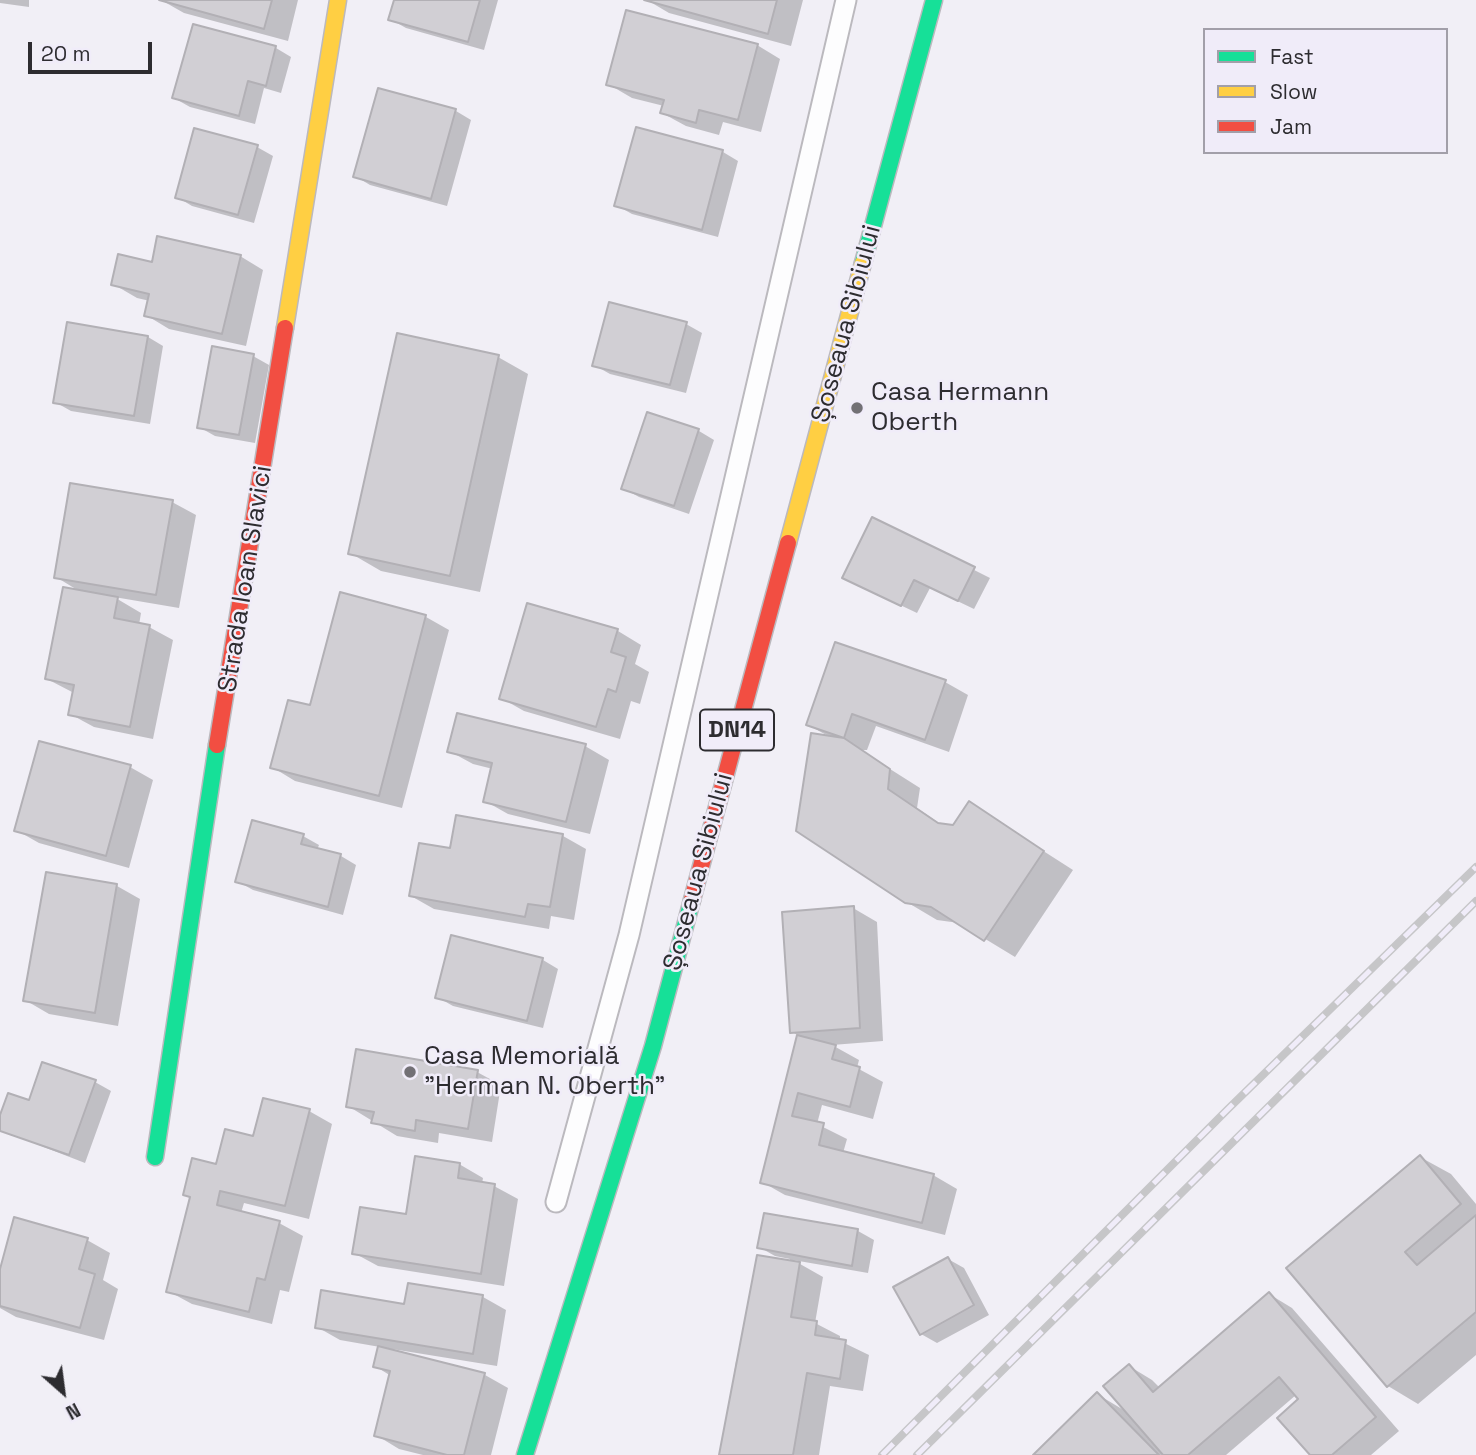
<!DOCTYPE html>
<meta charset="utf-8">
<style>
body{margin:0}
#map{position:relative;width:1476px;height:1455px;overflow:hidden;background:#f1eff6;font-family:"Space Grotesk",sans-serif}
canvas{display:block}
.legend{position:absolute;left:1203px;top:28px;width:245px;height:126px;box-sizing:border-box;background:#f0ecf9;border:2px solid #a29fa9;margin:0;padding:9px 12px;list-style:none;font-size:21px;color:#2d2c30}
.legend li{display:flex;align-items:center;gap:14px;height:35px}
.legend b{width:35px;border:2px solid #a29fa9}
.north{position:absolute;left:28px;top:1357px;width:70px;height:70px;-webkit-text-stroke:5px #f0ecf9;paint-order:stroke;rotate:152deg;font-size:19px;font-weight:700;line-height:28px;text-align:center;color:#2d2c30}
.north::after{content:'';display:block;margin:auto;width:24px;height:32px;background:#2d2c30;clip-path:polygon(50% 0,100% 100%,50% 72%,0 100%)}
.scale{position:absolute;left:28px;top:42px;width:124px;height:32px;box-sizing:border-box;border:4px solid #2d2c30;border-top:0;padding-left:9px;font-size:21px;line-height:24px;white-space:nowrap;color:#2d2c30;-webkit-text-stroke:5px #f0ecf9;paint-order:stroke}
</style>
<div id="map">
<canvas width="1476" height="1455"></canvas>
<ul class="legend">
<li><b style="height:9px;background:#16e098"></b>Fast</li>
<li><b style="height:9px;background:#ffcf43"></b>Slow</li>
<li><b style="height:9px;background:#f24e42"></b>Jam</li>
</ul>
<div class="north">N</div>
<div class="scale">20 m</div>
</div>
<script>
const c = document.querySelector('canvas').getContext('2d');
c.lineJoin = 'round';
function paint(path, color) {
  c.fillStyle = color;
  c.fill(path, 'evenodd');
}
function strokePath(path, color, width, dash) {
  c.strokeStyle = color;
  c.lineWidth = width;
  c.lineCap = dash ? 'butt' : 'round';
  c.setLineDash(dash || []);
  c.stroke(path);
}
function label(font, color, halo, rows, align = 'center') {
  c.font = font + ' "Space Grotesk",sans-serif';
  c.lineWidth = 5;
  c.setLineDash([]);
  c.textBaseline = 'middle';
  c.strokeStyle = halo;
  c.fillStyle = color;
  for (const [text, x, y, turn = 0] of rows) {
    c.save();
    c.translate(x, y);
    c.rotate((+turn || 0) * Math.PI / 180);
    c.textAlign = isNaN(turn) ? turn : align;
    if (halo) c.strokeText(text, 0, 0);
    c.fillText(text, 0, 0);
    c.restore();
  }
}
paint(new Path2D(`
 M0 0H29V7L0 3Z
 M161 0H298L288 41 184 13Z
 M396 0H498L484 50 406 28 390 19Z
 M647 0H803L791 46 669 13Z
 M757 45 780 59 761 132 723 122 719 135 686 126 662 113 664 106 632 98 608 84Z
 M276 48 291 57 281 93 264 88 255 124 190 107 174 98Z
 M379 90 456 111 471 120 447 206 370 185 355 176Z
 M637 129 723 152 738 161 718 237 632 214 616 205Z
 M257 147 273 156 254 223 192 206 177 197Z
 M240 256 263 270 246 346 169 329 146 315 150 301 137 298 113 284 153 264Z
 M68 324 148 337 163 346 150 424 71 411 55 402Z
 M686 324 702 333 686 393 610 374 594 365Z
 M253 356 269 365 255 443 215 436 199 427Z
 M498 357 528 374 480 592 381 571 350 553Z
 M648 414 699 431 714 440 689 514 639 497 623 488Z
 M172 502 196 515 179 608 114 597 141 613 139 625 149 627 173 640 153 739 94 727 70 714 74 693 47 679 79 591 56 577Z
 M873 519 990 578 974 609 930 588 917 613 860 586Z
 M341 594 426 617 449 630 402 808 295 781 272 767 311 707Z
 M528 605 618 631 641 645 635 664 649 672 640 704 631 701 620 739 524 711 501 698Z
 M945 682 968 695 949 752 876 726 867 750H860L920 788 917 808 942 825 954 827 970 804 1073 870 1015 957 959 923 937 920 905 901 830 737 808 725Z
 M585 746 609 760 590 834 508 814 485 801 493 769 473 764 449 751Z
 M130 767 153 780 129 868 39 843 16 830Z
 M457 817 563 836 586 849 574 920 551 916 549 929 434 909 411 896 451 850Z
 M303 836 319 845 317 850 341 856 356 865 343 915 253 890 237 881Z
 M117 886 140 899 118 1026 49 1014 25 1000Z
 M853 908 877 922 883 1041 832 1045 859 1060 857 1068 883 1082 873 1119 822 1105 817 1124 847 1139 843 1153 933 1175 957 1189 945 1235 785 1195 762 1182 799 1036 792 1032Z
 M452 937 543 960 558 969 543 1028 453 1006 437 997Z
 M477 1072 501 1085 492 1142 439 1133 438 1143 397 1136 348 1106Z
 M95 1082 111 1091 85 1163 0 1130V1120L30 1103Z
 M309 1111 332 1124 309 1219 244 1203 241 1213 279 1223 303 1236 289 1292 280 1290 272 1324 192 1304 168 1291 191 1198 185 1194 255 1139Z
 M1420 1157 1451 1174 1476 1204V1355L1418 1404 1388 1386 1288 1268Z
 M459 1164 483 1178 482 1184 494 1186 518 1199 504 1286 378 1266 354 1253 407 1216Z
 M765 1215 858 1231 874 1240 868 1273 793 1260 823 1277 815 1323 840 1336V1341L869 1355 863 1391 830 1386 819 1455H721L736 1361H741L789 1262 790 1259 775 1256 759 1247Z
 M87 1240 110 1253 103 1280 118 1289 104 1340 16 1317 0 1308V1275Z
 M948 1259 964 1268 989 1315 937 1343 921 1334Z
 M409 1285 483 1297 506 1310 497 1366 392 1349 391 1351 485 1375 508 1388 491 1455H423L399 1449 376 1435 391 1376 375 1366 380 1347 340 1340 317 1327 406 1306Z
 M1269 1294 1292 1308 1399 1431 1371 1455H1312L1300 1400 1296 1395 1226 1455H1035L1097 1394 1127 1412 1129 1366 1152 1380 1160 1388Z`), '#0003');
const building = new Path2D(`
 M159 0H272L264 29Z
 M394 0H480L468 42 388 20Z
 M644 0H777L768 34Z
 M626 10 758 44 738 120 699 110 696 123 660 113 664 100 606 85Z
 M193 24 276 46 266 86 248 81 239 116 172 98Z
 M378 88 456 109 431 199 353 177Z
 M636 127 723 150 702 230 614 206Z
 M194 128 258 145 238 215 175 198Z
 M157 236 241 255 222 334 144 316 149 294 111 285 118 254 152 262Z
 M609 302 687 322 670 385 592 366Z
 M67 322 148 336 134 416 53 403Z
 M397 333 499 355 450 576 348 554Z
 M212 346 254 354 239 435 197 428Z
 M647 412 699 429 674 506 621 489Z
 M70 483 173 500 156 595 54 578Z
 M872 517 975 567 958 601 914 580 901 606 842 578Z
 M63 587 118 597 114 618 150 625 130 727 68 715 74 685 45 679Z
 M340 592 426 615 379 796 270 768 288 700 310 705Z
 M527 603 618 629 611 652 626 657 616 692 608 689 596 727 499 699Z
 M835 642 946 680 925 740 852 714 844 738 806 725Z
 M457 713 586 744 566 822 483 802 492 763 447 752Z
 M811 733 844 738 890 769 888 789 938 823 953 825 969 801 1044 851 984 941 931 907 905 903 796 831Z
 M39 741 131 765 106 856 14 831Z
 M456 815 563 834 550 907 528 904 525 917 409 896 419 843 450 848Z
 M252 820 304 834 301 844 341 854 328 907 235 882Z
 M46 872 117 884 95 1013 23 1001Z
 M854 906 860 1028 790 1033 782 912Z
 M451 935 543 958 527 1021 435 998Z
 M797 1035 836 1045 832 1059 860 1067 850 1107 798 1093 792 1116 824 1123 819 1145 934 1174 922 1223 760 1183Z
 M356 1049 478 1070 468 1129 416 1120 415 1131 371 1123 374 1112 346 1107Z
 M42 1062 96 1080 69 1155 0 1131V1115L8 1093 29 1100Z
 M263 1098 310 1109 285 1206 220 1191 217 1205 280 1221 265 1280 257 1278 249 1312 166 1292 190 1197 183 1195 192 1158 216 1164 225 1129 253 1136Z
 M1420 1155 1461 1204 1405 1252 1417 1265 1476 1215V1312L1387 1387 1286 1268Z
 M415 1156 460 1163 458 1178 495 1184 481 1274 352 1254 360 1207 406 1214Z
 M764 1213 858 1229 852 1266 757 1248Z
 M14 1217 88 1238 79 1269 95 1274 80 1328 0 1306V1269Z
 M757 1255 800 1262 791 1317 817 1321 815 1335 846 1340 840 1379 807 1373 793 1455H719Z
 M948 1257 974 1305 920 1335 893 1287Z
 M408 1283 483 1295 473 1354 315 1328 321 1290 404 1304Z
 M1269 1292 1376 1417 1332 1455H1310L1277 1418 1298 1399 1279 1377 1188 1455H1163L1103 1386 1129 1364 1153 1392Z
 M378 1346 485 1373 464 1455H447L374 1436 390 1371 373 1367Z
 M1097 1392 1159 1455H1033Z`);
paint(building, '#d1cfd4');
strokePath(building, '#b2b0b5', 2);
const lane = new Path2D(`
 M556 1202 629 935 846 0`);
const fast = new Path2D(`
 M863 263 934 0
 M155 1157 217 745
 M525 1455 653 1046 692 900`);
const slow = new Path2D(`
 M285 328 338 0
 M788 543 863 263`);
const jam = new Path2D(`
 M217 745 285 328
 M692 900 788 543`);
strokePath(lane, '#bbb9be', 23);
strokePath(fast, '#bbb9be', 19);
strokePath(slow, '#bbb9be', 19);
strokePath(jam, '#bbb9be', 19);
strokePath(lane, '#fdfdfe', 19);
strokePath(fast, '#16e098', 16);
strokePath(slow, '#ffcf43', 16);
strokePath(jam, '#f24e42', 16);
const rail = new Path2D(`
 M882 1455 1228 1109 1476 867
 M917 1455 1476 901`);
strokePath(rail, '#c6c6c8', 8);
strokePath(rail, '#f0ecf9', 5, [16]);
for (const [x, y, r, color] of [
 [857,408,7,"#727075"],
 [410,1072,7,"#727075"]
]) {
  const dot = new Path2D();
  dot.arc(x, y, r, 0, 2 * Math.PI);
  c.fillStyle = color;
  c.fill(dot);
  strokePath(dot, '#f0ecf9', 2.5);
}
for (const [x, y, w] of [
 [737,730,74]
]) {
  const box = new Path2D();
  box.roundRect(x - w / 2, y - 20.5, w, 41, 5);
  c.fillStyle = '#f0ecf9';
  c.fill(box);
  strokePath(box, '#2d2c30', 2);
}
label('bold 24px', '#2d2c30', null, [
 ["DN14",737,730]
]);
label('26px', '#2d2c30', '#f0ecf9', [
 ["Șoseaua Sibiului",847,324,-75],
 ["Strada Ioan Slavici",246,579,-81],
 ["Șoseaua Sibiului",699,872,-75]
]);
label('26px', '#2d2c30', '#f0ecf9', [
 ["Casa Hermann",871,393],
 ["Oberth",871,423],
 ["Casa Memorială",424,1057],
 ["\"Herman N. Oberth\"",424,1087]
], 'left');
</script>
